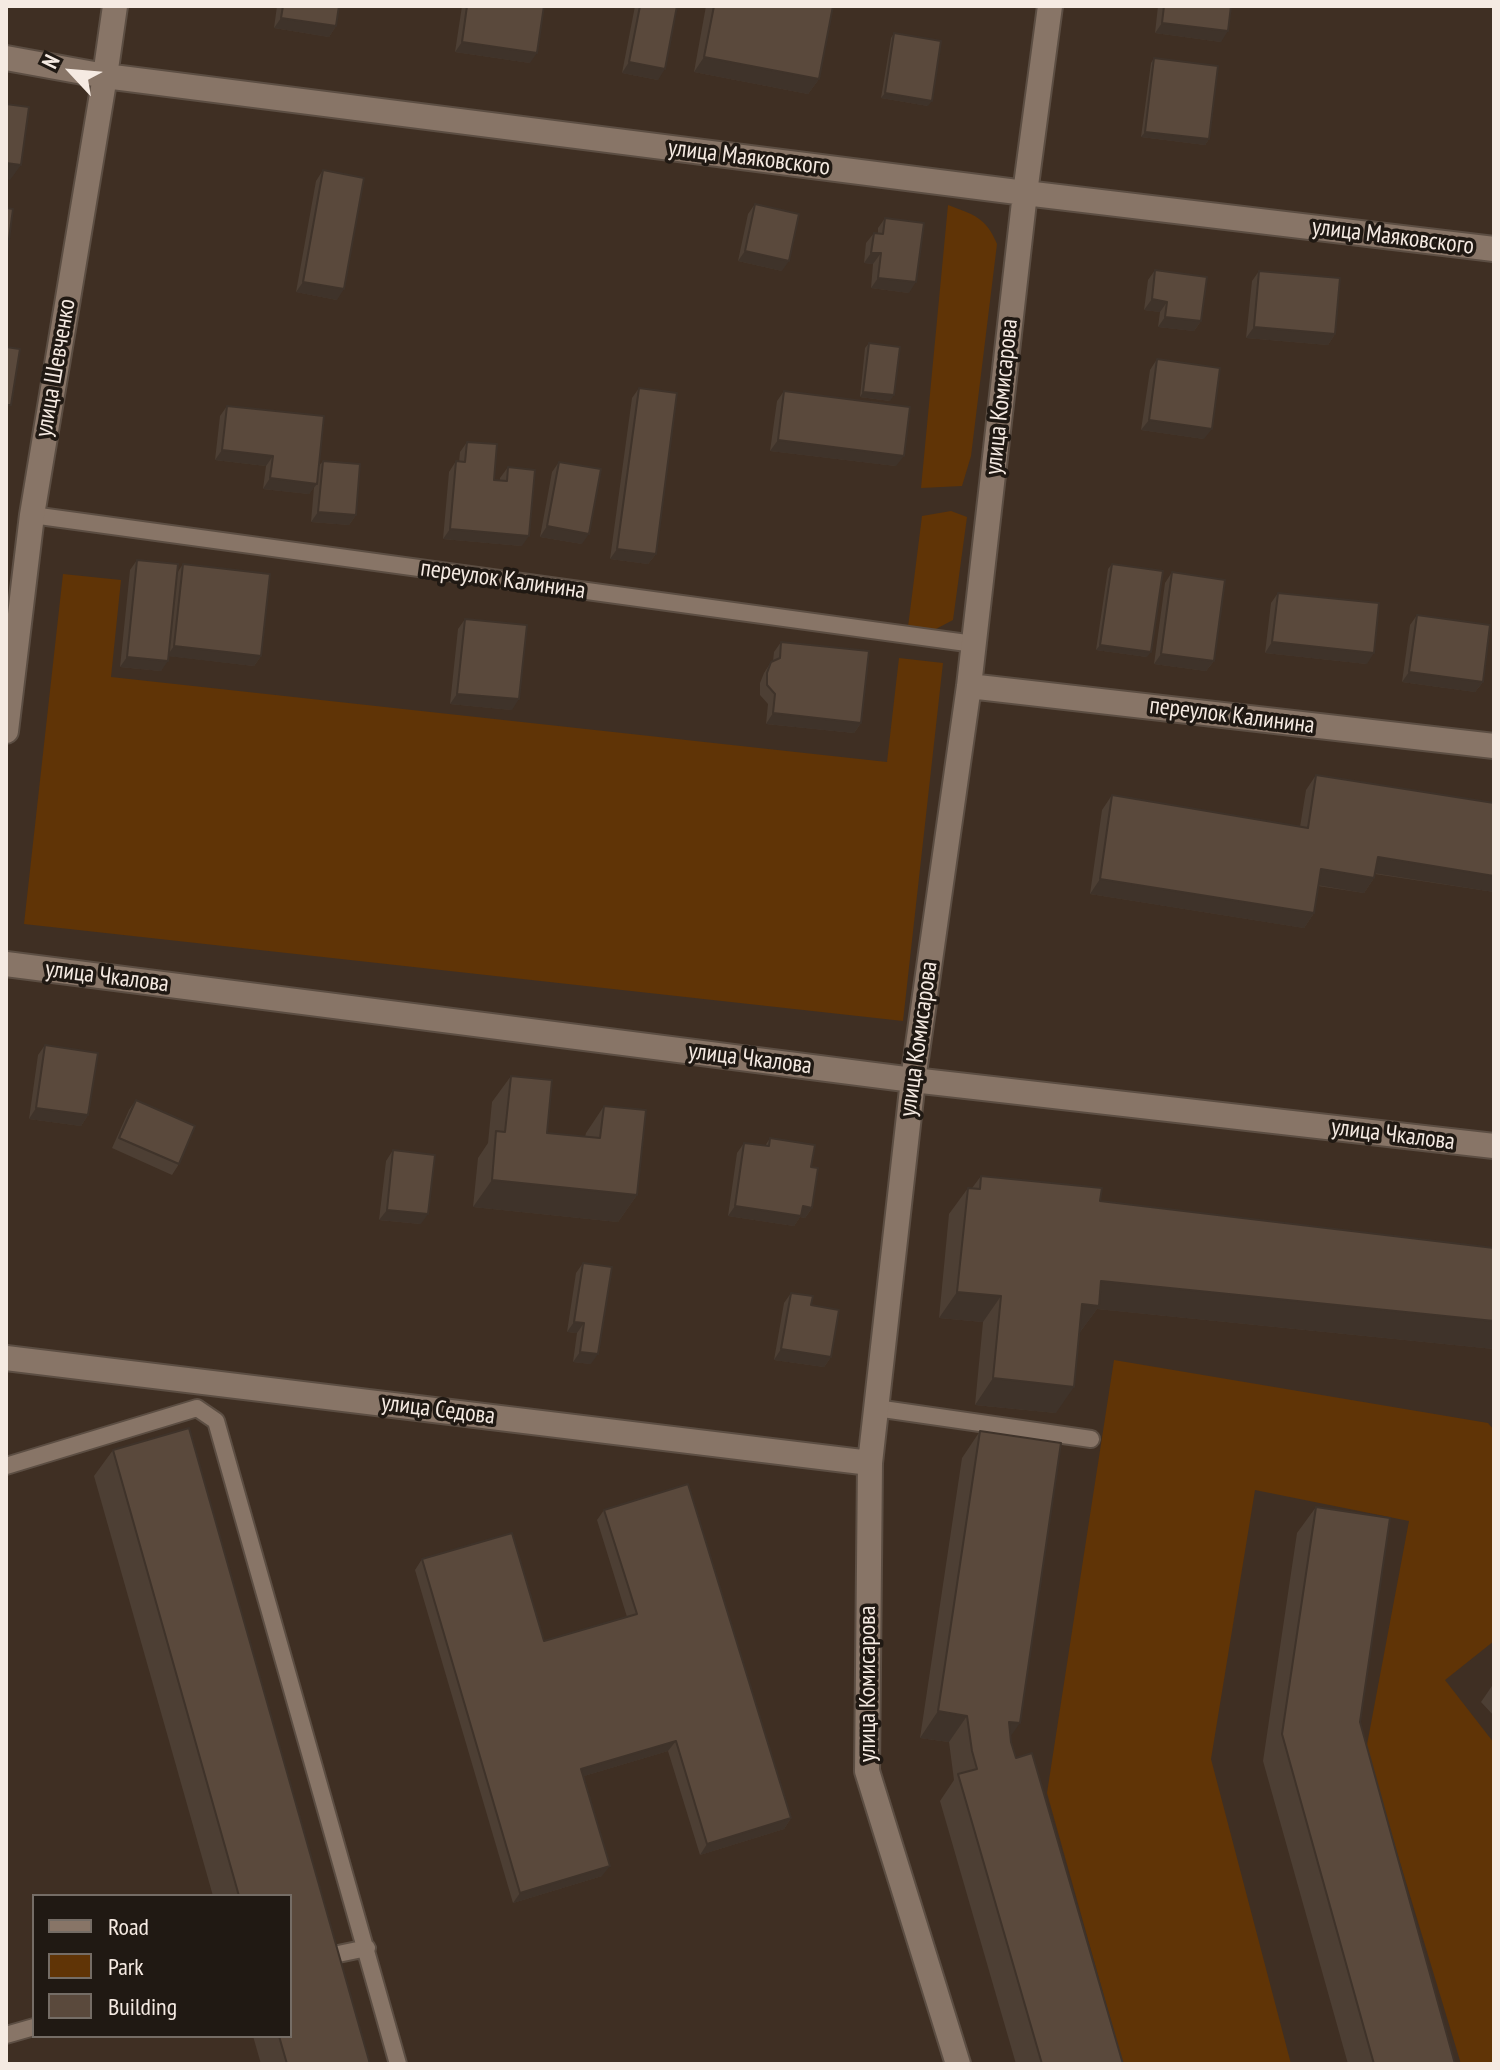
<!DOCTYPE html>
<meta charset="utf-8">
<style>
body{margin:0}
#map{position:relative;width:1500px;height:2070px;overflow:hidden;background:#3f2f23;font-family:"PT Sans Narrow",sans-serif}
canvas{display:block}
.frame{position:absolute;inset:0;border:8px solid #f5eae2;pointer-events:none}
.legend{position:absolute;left:32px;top:1894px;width:260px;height:144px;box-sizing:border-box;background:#201913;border:2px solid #756d66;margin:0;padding:10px 14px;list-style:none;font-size:24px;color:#f5eae2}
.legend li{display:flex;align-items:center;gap:16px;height:40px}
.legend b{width:40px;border:2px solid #756d66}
.north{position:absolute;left:32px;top:32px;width:80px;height:80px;-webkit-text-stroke:6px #201913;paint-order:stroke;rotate:296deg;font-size:22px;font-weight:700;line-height:32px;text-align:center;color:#f5eae2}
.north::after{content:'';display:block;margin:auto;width:28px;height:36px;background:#f5eae2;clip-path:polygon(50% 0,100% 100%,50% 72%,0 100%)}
</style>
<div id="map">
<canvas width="1500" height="2070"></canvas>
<div class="frame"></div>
<ul class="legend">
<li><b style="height:10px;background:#887567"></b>Road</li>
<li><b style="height:22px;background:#603406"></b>Park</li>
<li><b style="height:22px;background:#5a493c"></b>Building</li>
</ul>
<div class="north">N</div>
</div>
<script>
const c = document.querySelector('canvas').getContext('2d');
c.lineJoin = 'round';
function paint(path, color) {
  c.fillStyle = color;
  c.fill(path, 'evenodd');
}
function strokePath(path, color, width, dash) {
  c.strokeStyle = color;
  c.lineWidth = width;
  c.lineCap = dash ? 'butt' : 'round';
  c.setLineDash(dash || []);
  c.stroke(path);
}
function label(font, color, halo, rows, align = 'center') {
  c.font = font + ' "PT Sans Narrow",sans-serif';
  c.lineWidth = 7;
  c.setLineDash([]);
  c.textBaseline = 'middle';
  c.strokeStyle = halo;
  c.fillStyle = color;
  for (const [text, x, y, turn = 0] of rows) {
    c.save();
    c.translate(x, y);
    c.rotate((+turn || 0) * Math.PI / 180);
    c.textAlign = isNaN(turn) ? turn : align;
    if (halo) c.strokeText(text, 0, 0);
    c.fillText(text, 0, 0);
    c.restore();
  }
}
paint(new Path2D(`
 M948 205C974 215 986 217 997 244L971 456 962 486 921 488Z
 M951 511 967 517 953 620 934 630 908 627 922 516Z
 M63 574 121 580 111 677 887 762 899 658 943 663 903 1021 24 924Z
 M1114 1360 1488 1423 1494 1430V1641L1445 1680 1494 1743V2064H1461L1366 1750 1409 1521 1255 1490 1211 1759 1291 2064H1123L1047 1793Z`), '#603406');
const lane = new Path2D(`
 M32 515 974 644
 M876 1408 1091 1439
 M6 1466 197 1408 216 1421 398 2064
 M319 1958 367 1948
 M6 2035 34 2027`);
const street = new Path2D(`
 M6 58 105 76 1025 193 1494 249
 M969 686 1494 746
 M6 731 32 515 105 76 115 6
 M6 1358 870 1463
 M958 2064 867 1771 870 1463 913 1080 969 686 1025 193 1050 6`);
const secondary = new Path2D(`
 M6 964 913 1080 1494 1146`);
strokePath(lane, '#5c4e43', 20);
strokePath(street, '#5c4e43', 28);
strokePath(secondary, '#5c4e43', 28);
strokePath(lane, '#887567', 16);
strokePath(street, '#887567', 24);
strokePath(secondary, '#887567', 24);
paint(new Path2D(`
 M277 6H339L336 26 329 37 274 28Z
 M462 6H544L530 63 455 52Z
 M635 6H677L658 80 622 73Z
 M706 6H833L819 79 808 94 694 72Z
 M1158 6H1231L1221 42 1155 33Z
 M894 33 928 106 881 98 891 38Z
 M1154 58 1209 139 1205 145 1141 137 1151 63Z
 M323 170 337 300 296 292 316 181Z
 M755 204 782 271 738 261 748 214Z
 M885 218 909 293 871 288 873 264 864 263 866 243 874 233H878V228Z
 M1155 270 1201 321 1194 331 1158 327 1160 312 1144 310 1148 280Z
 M1259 271 1335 334 1328 345 1246 338 1252 281Z
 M869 343 890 401 860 397 865 348Z
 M1157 359 1204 439 1141 430 1150 370Z
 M639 388 656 554 648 564 610 559 632 398Z
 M784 391 896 466 770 451 777 401Z
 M227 406 318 467 323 461 356 515 349 525 311 522 314 487 309 494 263 489 266 466 215 460 220 416Z
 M467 442 494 480 500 481V478L508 467 522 546 443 539 449 472 456 461 459 462 460 452Z
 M559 462 582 544 540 537 552 472Z
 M137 560 177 573 183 564 261 656 254 666 169 656 161 671 120 667 130 570Z
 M1112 564 1147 657 1096 650 1108 569Z
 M1172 572 1214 661 1206 671 1154 664 1165 583Z
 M1278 593 1367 664 1265 653 1271 603Z
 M1417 615 1483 682 1475 692 1402 682 1410 625Z
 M465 619 512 710 450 704 458 629Z
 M781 642 861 723 854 733 766 724 768 704 760 695V683L764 673 771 662 773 661 774 652Z
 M1316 775 1494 803V892L1375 874 1374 878 1364 893 1318 886 1314 913 1304 928 1090 894 1102 810 1112 795 1300 827 1306 790Z
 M45 1045 88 1115 81 1126 29 1119 38 1055Z
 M511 1076 547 1133 585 1137 586 1133 604 1106 637 1195 618 1222 473 1207 478 1158 488 1143 492 1102Z
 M136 1100 179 1164 172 1175 112 1148 129 1110Z
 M770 1138 811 1167 812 1208 805 1218 800 1217 794 1226 728 1216 737 1153 744 1143 765 1146Z
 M393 1150 421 1224 379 1220 386 1161Z
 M981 1176 1100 1201 1494 1248V1349L1097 1309 1080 1332 1056 1413 975 1405 983 1322 939 1318 949 1214 968 1188H972Z
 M583 1263 591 1364 573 1362 577 1333 567 1332 576 1273Z
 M791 1293 811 1305 831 1357 824 1367 774 1360 784 1303Z
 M980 1431 1011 1742 1123 2064H1016L940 1801 954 1780 949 1742 920 1738 962 1458Z
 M113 1450 370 2064H261L253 2036H290V1896H213L94 1476Z
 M1316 1507 1360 1722 1455 2064H1348L1263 1761 1297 1533Z
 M604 1510 791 1818 784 1829 700 1855 668 1751 584 1776 602 1876 513 1903 415 1570 422 1559 544 1641 627 1617 597 1520Z
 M1494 1683V1716L1481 1702Z`), '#4d3f34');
paint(new Path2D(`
 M281 18 336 26 329 37 274 28Z
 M1162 23 1228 31 1221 42 1155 33Z
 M462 42 537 53 530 63 455 52Z
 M704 57 819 79 808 94 694 72Z
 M629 62 665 69 658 80 622 73Z
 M885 93 932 101 928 106 881 98Z
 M1145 132 1209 139 1205 145 1141 137Z
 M6 163 21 165 10 180 6 179Z
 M745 251 789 261 782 271 738 261Z
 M871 253H881L873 264 864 263Z
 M878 278 916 282 909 293 871 288Z
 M303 282 344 289 337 300 296 292Z
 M1152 299 1167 302 1160 312 1144 310Z
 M1165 317 1201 321 1194 331 1158 327Z
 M1254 327 1335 334 1328 345 1246 338Z
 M863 392 894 395 890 401 860 397Z
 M1149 420 1212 429 1204 439 1141 430Z
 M778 440 904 456 896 466 770 451Z
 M222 450 273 456 266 466 215 460Z
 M270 478 317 484 309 494 263 489Z
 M318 512 356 515 349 525 311 522Z
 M547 526 589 534 582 544 540 537Z
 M450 529 529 536 522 546 443 539Z
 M617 549 656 554 648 564 610 559Z
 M1272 642 1374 653 1367 664 1265 653Z
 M1100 645 1151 652 1147 657 1096 650Z
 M174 646 261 656 254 666 167 656Z
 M1161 654 1214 661 1206 671 1154 664Z
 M127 657 168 661 161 671 120 667Z
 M1409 672 1483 682 1475 692 1402 682Z
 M457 694 519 699 512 710 450 704Z
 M773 713 861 723 854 733 766 724Z
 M1378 857 1494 876V892L1367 872Z
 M1321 869 1374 878 1364 893 1311 884Z
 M1100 879 1314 913 1304 928 1090 894Z
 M36 1108 88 1115 81 1126 29 1119Z
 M492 1180 637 1195 618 1222 473 1207Z
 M735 1206H803L812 1208 805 1218 800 1217 794 1226 728 1216Z
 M387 1210 428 1214 421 1224 379 1220Z
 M1101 1281 1494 1321V1349L1097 1309 1080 1332 1064 1330 1082 1304Z
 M957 1292 1001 1296 983 1322 939 1318Z
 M574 1322 584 1323 577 1333 567 1332Z
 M781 1349 831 1357 824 1367 774 1360Z
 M580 1352 598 1354 591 1364 573 1362Z
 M993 1378 1074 1387 1056 1413 975 1405Z
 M938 1711 967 1716 949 1742 920 1738Z
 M1009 1722 1020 1723 1001 1750Z
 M676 1741 668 1751 574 1779 581 1769Z
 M791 1818 784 1829 700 1855 707 1844Z
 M610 1866 602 1876 513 1903 520 1893Z`), '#3f332a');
const building = new Path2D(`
 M283 6H339L336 26 281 18Z
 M467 6H544L537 53 462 42Z
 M640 6H677L665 69 629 62Z
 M714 6H833L819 79 704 57Z
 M1164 6H1231L1228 31 1162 23Z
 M894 33 941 41 932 101 885 93Z
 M1154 58 1218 66 1209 139 1145 132Z
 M6 104 29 107 21 165 6 163Z
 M323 170 364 178 344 289 303 282Z
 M755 204 799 214 789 261 745 251Z
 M6 208 13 209 7 254H6Z
 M885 218 924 223 916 282 878 278 881 253H871L874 233 883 234Z
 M1155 270 1207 277 1201 321 1165 317 1167 302 1152 299Z
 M1259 271 1340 278 1335 334 1254 327Z
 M869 343 900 347 894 395 863 392Z
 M6 347 20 349 11 405H6Z
 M1157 359 1220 368 1212 429 1149 420Z
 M639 388 677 393 656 554 617 549Z
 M784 391 910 407 904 456 778 440Z
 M227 406 324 416 317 484 270 478 273 456 222 450Z
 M467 442 497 444 494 480 507 481 508 467 535 470 529 536 450 529 456 461 465 462Z
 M323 461 360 464 356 515 318 512Z
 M559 462 601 469 589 534 547 526Z
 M137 560 178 564 168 661 127 657Z
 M183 564 270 574 261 656 174 646Z
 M1112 564 1163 571 1151 652 1100 645Z
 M1172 572 1225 580 1214 661 1161 654Z
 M1278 593 1379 603 1374 653 1272 642Z
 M1417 615 1490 625 1483 682 1409 672Z
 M465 619 527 625 519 699 457 694Z
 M781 642 869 651 861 723 773 713 775 694 767 685V673L771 662 780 658Z
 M1316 775 1494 803V876L1378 857 1374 878 1321 869 1314 913 1100 879 1112 795 1308 828Z
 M45 1045 98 1053 88 1115 36 1108Z
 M511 1076 552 1080 547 1133 600 1138 604 1106 646 1110 637 1195 492 1180 496 1131 505 1132Z
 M136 1100 195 1126 179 1164 119 1138Z
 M770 1138 815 1145 811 1167 818 1168 812 1208 803 1206 801 1216 735 1206 744 1143 769 1146Z
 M393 1150 435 1155 428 1214 387 1210Z
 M981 1176 1102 1188 1100 1201 1494 1248V1321L1101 1281 1099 1306 1082 1304 1074 1387 993 1378 1001 1296 957 1292 968 1188 980 1189Z
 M583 1263 612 1267 598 1354 580 1352 584 1323 574 1322Z
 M791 1293 813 1296 811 1305 839 1310 831 1357 781 1349Z
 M189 1428 370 2064H287L279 2036H290V1896H239L113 1450Z
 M980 1431 1061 1443 1020 1723 1009 1722 1011 1742 1016 1758 1032 1753 1123 2064H1042L958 1774 977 1769 972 1751 967 1716 938 1711Z
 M688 1484 791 1818 707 1844 676 1741 581 1769 610 1866 520 1893 422 1559 512 1533 544 1641 637 1614 604 1510Z
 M1316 1507 1390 1518 1360 1722 1455 2064H1374L1282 1734Z`);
paint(building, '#5a493c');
strokePath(building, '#3f332a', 2);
label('24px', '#f5eae2', '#201913', [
 ["улица Маяковского",749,158,7],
 ["улица Маяковского",1393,237,7],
 ["улица Шевченко",56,368,-80],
 ["улица Комисарова",1002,397,-84],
 ["переулок Калинина",503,580,8],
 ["переулок Калинина",1232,716,7],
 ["улица Чкалова",107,977,7],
 ["улица Комисарова",919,1039,-82],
 ["улица Чкалова",750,1059,7],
 ["улица Чкалова",1393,1135,7],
 ["улица Седова",438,1410,7],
 ["улица Комисарова",868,1684,-90]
]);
</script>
